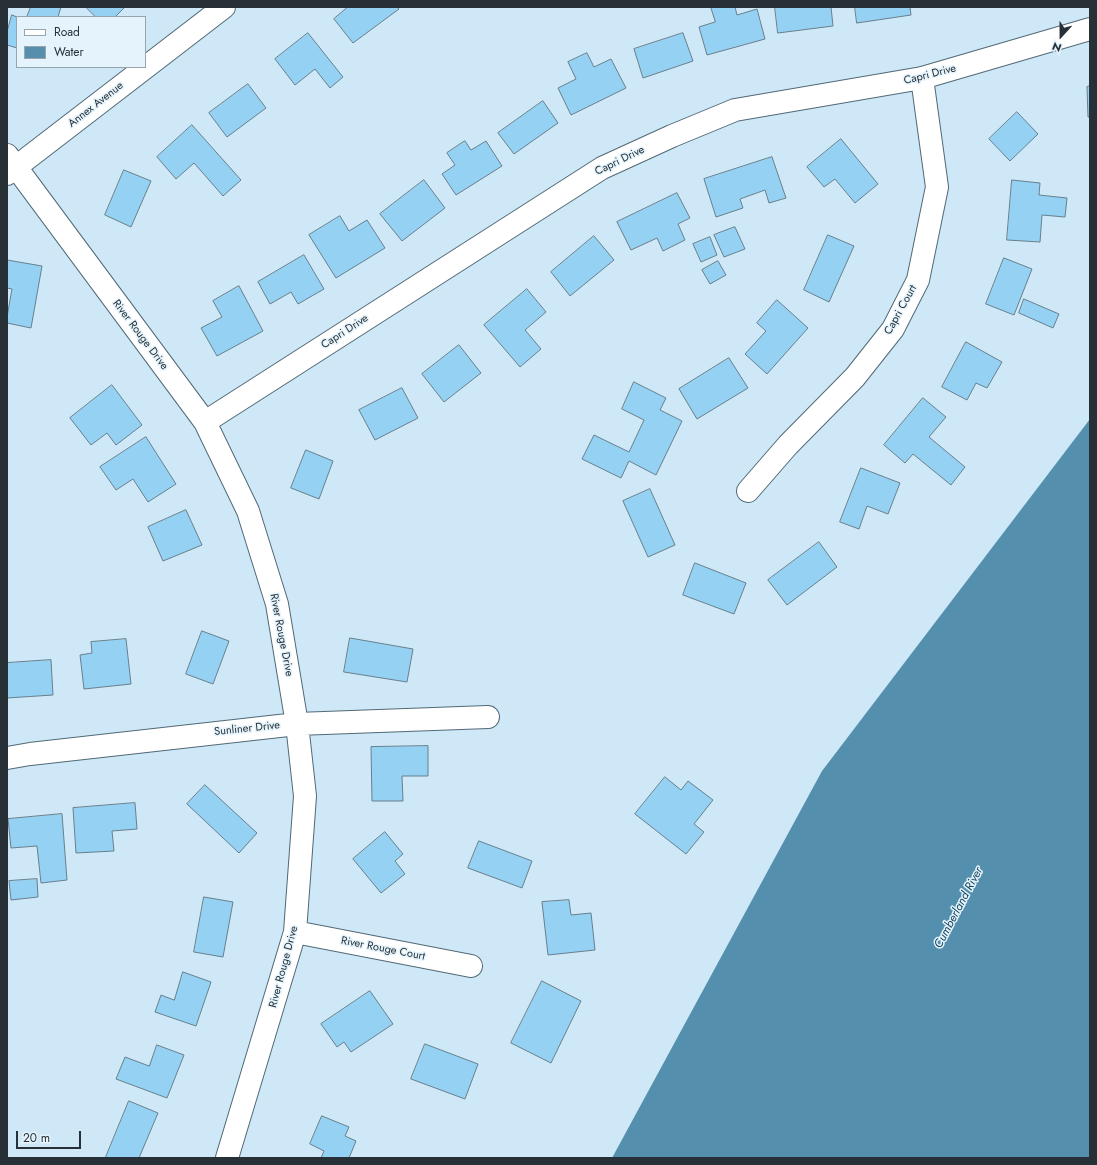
<!DOCTYPE html>
<style>
body{margin:0}
#map{position:relative;width:1097px;height:1165px;overflow:hidden;background:#cee8f7;font-family:Jost,sans-serif}
canvas{display:block}
.frame{position:absolute;inset:0;border:8px solid #263036;pointer-events:none}
.legend{position:absolute;left:16px;top:16px;width:130px;height:52px;box-sizing:border-box;background:#e4f3fc;border:1px solid #98a5ad;margin:0;padding:5px 7px;list-style:none;font-size:12px;color:#263036}
.legend li{display:flex;align-items:center;gap:8px;height:20px}
.legend b{width:20px;border:1px solid #98a5ad}
.north{position:absolute;left:1041px;top:16px;width:40px;height:40px;-webkit-text-stroke:3px #e4f3fc;paint-order:stroke;rotate:201deg;font-size:11px;font-weight:700;line-height:16px;text-align:center;color:#263036}
.north::after{content:'';display:block;margin:auto;width:14px;height:18px;background:#263036;clip-path:polygon(50% 0,100% 100%,50% 72%,0 100%)}
.scale{position:absolute;left:16px;top:1131px;width:65px;height:18px;box-sizing:border-box;border:2px solid #263036;border-top:0;padding-left:5px;font-size:12px;line-height:14px;white-space:nowrap;color:#263036;-webkit-text-stroke:3px #e4f3fc;paint-order:stroke}
</style>
<div id="map">
<canvas width="1097" height="1165"></canvas>
<div class="frame"></div>
<ul class="legend">
<li><b style="height:5px;background:#fff"></b>Road</li>
<li><b style="height:11px;background:#548fae"></b>Water</li>
</ul>
<div class="north">N</div>
<div class="scale">20 m</div>
</div>
<script>
const c = document.querySelector('canvas').getContext('2d');
c.lineJoin = 'round';
function paint(path, color) {
  c.fillStyle = color;
  c.fill(path, 'evenodd');
}
function strokePath(path, color, width, dash) {
  c.strokeStyle = color;
  c.lineWidth = width;
  c.lineCap = dash ? 'butt' : 'round';
  c.setLineDash(dash || []);
  c.stroke(path);
}
function label(font, color, halo, rows, align = 'center') {
  c.font = font + ' Jost,sans-serif';
  c.lineWidth = 3;
  c.setLineDash([]);
  c.textBaseline = 'middle';
  c.strokeStyle = halo;
  c.fillStyle = color;
  for (const [text, x, y, turn = 0] of rows) {
    c.save();
    c.translate(x, y);
    c.rotate((+turn || 0) * Math.PI / 180);
    c.textAlign = isNaN(turn) ? turn : align;
    if (halo) c.strokeText(text, 0, 0);
    c.fillText(text, 0, 0);
    c.restore();
  }
}
paint(new Path2D(`
 M1090 419V1158H612L822 771Z`), '#548fae');
const building = new Path2D(`
 M31 7H61L58 17H27Z
 M86 7H125L115 17H96Z
 M348 7H397L399 9 353 43 334 19Z
 M711 7H735L737 15 757 9 765 39 707 55 699 27 715 22Z
 M775 7H831L833 26 778 33Z
 M855 7H910L911 15 857 23Z
 M12 15 17 17V48L7 45V32Z
 M308 33 343 77 330 88 315 69 295 85 275 59Z
 M683 33 693 61 643 78 634 49Z
 M587 53 594 67 611 59 626 88 571 115 558 88 576 79 568 62Z
 M248 84 266 108 227 137 209 113Z
 M1090 86V117H1088L1087 87Z
 M543 101 558 123 514 154 498 133Z
 M1017 112 1038 134 1010 161 989 139Z
 M192 125 241 180 223 196 194 163 176 179 157 157Z
 M841 139 878 184 855 203 835 179 824 187 807 167Z
 M465 141 471 150 486 141 502 166 456 195 442 174 455 165 447 153Z
 M772 157 786 198 769 203 765 190 740 199 743 208 716 217 704 179Z
 M124 170 151 181 131 227 105 215Z
 M424 180 445 208 402 241 380 214Z
 M1012 180 1040 183 1039 195 1067 198 1065 217 1042 215 1040 242 1007 240Z
 M677 193 690 218 678 224 685 240 663 251 657 238 631 250 617 222Z
 M340 216 349 231 367 220 385 248 336 278 309 235Z
 M735 227 745 249 724 257 714 235Z
 M828 235 854 246 829 302 804 290Z
 M594 236 614 260 570 296 551 272Z
 M710 237 717 255 701 262 693 244Z
 M304 255 324 289 298 304 291 292 270 304 258 282Z
 M1004 258 1032 269 1014 315 986 304Z
 M7 260 42 266 31 328 7 323V317L12 289 7 288Z
 M718 261 726 275 710 284 702 270Z
 M239 286 263 331 217 356 201 328 222 317 213 301Z
 M527 289 546 312 525 330 541 349 520 367 484 325Z
 M1024 299 1059 314 1053 328 1019 313Z
 M777 300 808 328 767 374 745 354 766 331 757 323Z
 M966 342 1002 362 987 388 976 383 967 400 942 387Z
 M459 345 481 373 444 402 422 374Z
 M729 358 748 388 697 419 679 389Z
 M634 382 666 398 660 410 682 421 656 475 629 461 621 478 582 459 594 435 629 452 644 420 622 409Z
 M112 385 142 425 116 445 107 433 91 445 70 418Z
 M402 388 418 418 375 440 359 410Z
 M923 398 946 417 929 437 965 467 951 485 913 454 905 463 884 445Z
 M146 437 176 484 148 502 133 479 116 490 100 467Z
 M306 450 333 461 319 499 291 488Z
 M861 468 900 483 888 514 867 506 859 529 840 522Z
 M650 489 675 545 648 557 623 501Z
 M186 510 202 545 163 561 148 527Z
 M819 542 837 567 787 605 768 580Z
 M695 563 746 583 734 614 683 595Z
 M202 631 229 641 213 684 186 674Z
 M350 638 413 649 407 682 344 672Z
 M126 639 131 684 84 689 80 655 92 653 91 642Z
 M51 660 53 695 7 698V663Z
 M428 746V776H402L403 801H372L371 747Z
 M665 777 681 790 688 781 713 800 694 824 704 832 686 854 635 814Z
 M205 785 257 833 239 853 187 804Z
 M135 803 137 829 112 831 114 851 76 853 73 808Z
 M62 814 67 880 41 883 37 846 11 848 8 819Z
 M385 832 403 854 395 861 405 874 381 893 353 859Z
 M479 841 532 861 522 888 468 868Z
 M37 879 38 897 11 900 9 881Z
 M204 897 233 902 223 957 194 952Z
 M569 900 571 915 591 913 595 950 548 955 542 902Z
 M183 972 211 982 196 1026 155 1012 161 995 174 1000Z
 M542 981 581 1001 551 1063 511 1043Z
 M370 991 393 1024 351 1052 344 1042 337 1047 321 1024Z
 M425 1044 478 1064 465 1099 411 1079Z
 M157 1045 184 1055 167 1098 116 1079 125 1057 149 1066Z
 M129 1101 158 1113 139 1158H108L106 1157Z
 M322 1116 349 1127 345 1136 356 1141 349 1158H321L324 1151 310 1144Z`);
paint(building, '#94d1f2');
strokePath(building, '#687f8d', 1);
const minor = new Path2D(`
 M7 155 205 422 248 511 277 604 297 724 305 796 295 932 227 1158
 M7 174 224 7
 M205 422 602 168 672 136 735 110 922 78 1090 29
 M748 491 788 445 855 377 893 329 918 280 937 187 922 78
 M7 758 30 754 297 724 488 717
 M295 932 471 966`);
strokePath(minor, '#526976', 24);
strokePath(minor, '#fff', 22);
label('11px', '#263036', '#e4f3fc', [
 ["Capri Drive",930,75,-14],
 ["Annex Avenue",96,105,-38],
 ["Capri Drive",620,161,-26],
 ["Capri Court",901,310,-61],
 ["Capri Drive",345,332,-33],
 ["River Rouge Drive",140,335,53],
 ["River Rouge Drive",281,635,79],
 ["Sunliner Drive",247,729,-6],
 ["River Rouge Court",383,949,11],
 ["River Rouge Drive",284,967,-75]
]);
label('italic 12px', '#12435a', '#e4f3fc', [
 ["Cumberland River",959,908,-62]
]);
</script>
